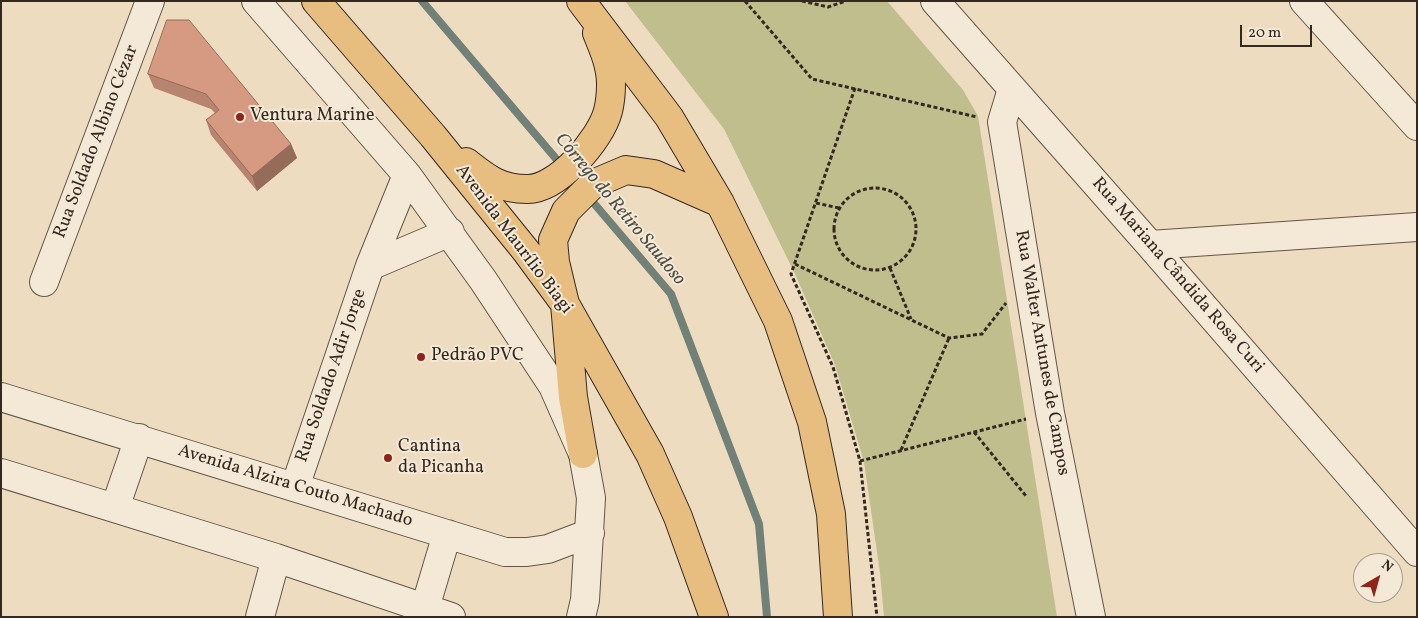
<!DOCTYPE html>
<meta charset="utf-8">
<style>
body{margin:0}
#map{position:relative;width:1418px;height:618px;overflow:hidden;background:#eedcc0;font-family:Vollkorn,serif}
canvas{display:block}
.frame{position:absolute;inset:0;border:2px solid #342920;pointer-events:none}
.north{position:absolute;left:1353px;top:553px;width:50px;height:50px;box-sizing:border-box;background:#f4e8d6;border:1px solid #a79c8d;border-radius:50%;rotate:38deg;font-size:14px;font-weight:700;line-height:20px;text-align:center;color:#342920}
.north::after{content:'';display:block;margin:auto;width:18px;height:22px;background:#8f2418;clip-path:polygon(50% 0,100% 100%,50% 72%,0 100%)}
.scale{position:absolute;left:1240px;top:25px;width:72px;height:22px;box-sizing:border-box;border:2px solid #342920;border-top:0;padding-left:6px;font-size:15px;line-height:18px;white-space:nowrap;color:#342920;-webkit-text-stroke:4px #f4e8d6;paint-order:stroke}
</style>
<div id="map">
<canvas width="1418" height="618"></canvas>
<div class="frame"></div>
<div class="north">N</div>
<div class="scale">20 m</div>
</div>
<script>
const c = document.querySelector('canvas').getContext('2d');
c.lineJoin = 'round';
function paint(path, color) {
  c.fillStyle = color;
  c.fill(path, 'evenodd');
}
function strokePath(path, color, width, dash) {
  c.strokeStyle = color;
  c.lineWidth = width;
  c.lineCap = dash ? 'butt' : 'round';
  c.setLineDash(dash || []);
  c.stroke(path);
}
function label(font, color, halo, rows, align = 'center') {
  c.font = font + ' Vollkorn,serif';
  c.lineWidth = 4;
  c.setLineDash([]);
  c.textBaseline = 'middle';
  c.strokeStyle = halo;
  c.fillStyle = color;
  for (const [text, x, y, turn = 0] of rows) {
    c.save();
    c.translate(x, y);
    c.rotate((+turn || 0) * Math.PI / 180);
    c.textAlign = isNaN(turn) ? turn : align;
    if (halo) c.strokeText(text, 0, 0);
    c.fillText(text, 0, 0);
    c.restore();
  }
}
paint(new Path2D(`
 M625 1H887L963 90 978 116 1057 617H884L880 573 864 462 835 365 795 274 724 129Z`), '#c1be8d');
strokePath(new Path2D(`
 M422 1 671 294 759 524 767 617`), '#718178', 8);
const minor = new Path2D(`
 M256 1 407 175 483 280 553 386 583 454 591 498 585 600 581 617
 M935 1 1150 245 1417 552
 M1304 1 1417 126
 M1012 89 1002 122 1050 413 1091 617
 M1150 245 1417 227
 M370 266 450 232
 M44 282 150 1
 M1 397 505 552H527L548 549 590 533
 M1 473 276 558 451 617
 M295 487 370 266 407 175
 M115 508 139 438
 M425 608 447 534
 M260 617 276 558`);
const major = new Path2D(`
 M316 1 433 136 526 251 565 304 650 454 678 517 714 617
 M581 1 669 117 720 203 778 321 812 422 831 514 838 617
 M466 162C487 178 499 189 527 189 557 190 601 139 608 111 610 103 611 93 611 84 611 66 604 50 597 33
 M583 454 573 397 565 304 555 262 553 240 566 211 593 184 626 170 654 174 720 203`);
strokePath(minor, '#625648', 30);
strokePath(major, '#342920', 30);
strokePath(new Path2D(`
 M745 1 812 79 977 117
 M802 1 828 7 846 1
 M855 88 791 274 833 367 860 461 877 617
 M834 229a41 41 0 1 1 82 0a41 41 0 1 1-82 0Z
 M816 203 839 208
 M795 264 949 338 982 334 1006 303
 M890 268 911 319
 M974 432 1026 496
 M901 450 949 338
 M860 461 1026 419`), '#342920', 3, [4, 2.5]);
strokePath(minor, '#f4e8d6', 28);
strokePath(major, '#e7be80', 28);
paint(new Path2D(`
 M167 20 291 144 297 158 257 191 211 135 206 120 215 113 211 109 154 88 148 74Z`), '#b7846f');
paint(new Path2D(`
 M291 144 297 158 257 191 252 176Z`), '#956c5a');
const building = new Path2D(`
 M167 20H189L291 144 252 176 206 120 219 110 206 94 148 74Z`);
paint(building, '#d59a81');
strokePath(building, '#956c5a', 1);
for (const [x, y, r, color] of [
 [240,117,5,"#8f2418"],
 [421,357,5,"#8f2418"],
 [388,458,5,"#8f2418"]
]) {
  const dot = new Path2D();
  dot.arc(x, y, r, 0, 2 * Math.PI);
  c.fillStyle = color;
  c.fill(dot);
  strokePath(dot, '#f4e8d6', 2);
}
label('18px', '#342920', '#f4e8d6', [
 ["Ventura Marine",250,117],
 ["Pedrão PVC",431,357],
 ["Cantina",398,448],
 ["da Picanha",398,469]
], 'left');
label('18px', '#342920', '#f4e8d6', [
 ["Rua Soldado Albino Cézar",97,142,-69],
 ["Avenida Maurílio Biagi",513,240,53],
 ["Rua Mariana Cândida Rosa Curi",1177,276,49],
 ["Rua Walter Antunes de Campos",1041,353,80],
 ["Rua Soldado Adir Jorge",332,376,-71],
 ["Avenida Alzira Couto Machado",295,487,17]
]);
label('italic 19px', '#4d4e44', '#f4e8d6', [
 ["Córrego do Retiro Saudoso",619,210,50]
]);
</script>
